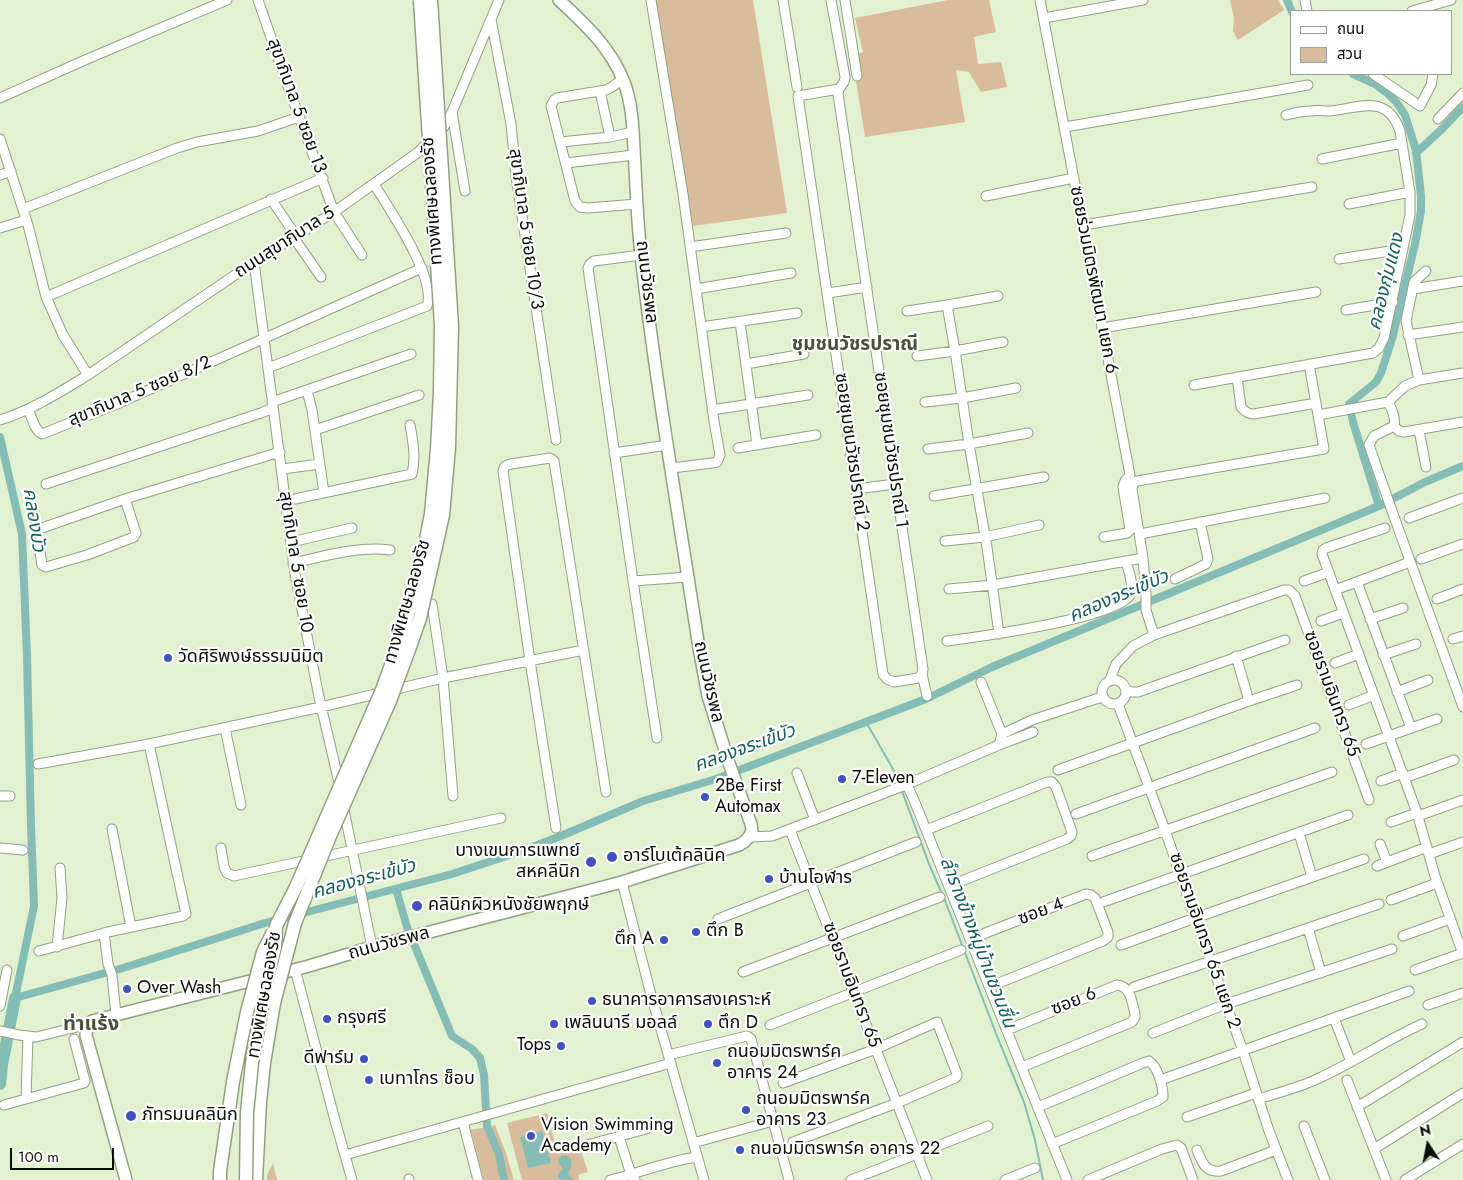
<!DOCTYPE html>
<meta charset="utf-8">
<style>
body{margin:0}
#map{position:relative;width:1463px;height:1180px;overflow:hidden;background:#e2f2d1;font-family:Jost,"Noto Sans Thai",sans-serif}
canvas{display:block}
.legend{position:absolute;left:1290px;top:10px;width:162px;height:65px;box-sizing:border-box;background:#fff;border:1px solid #9d9f9b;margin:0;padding:6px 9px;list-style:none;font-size:15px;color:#090e04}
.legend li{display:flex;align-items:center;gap:10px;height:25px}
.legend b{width:25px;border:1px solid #9d9f9b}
.north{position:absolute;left:1403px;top:1120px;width:50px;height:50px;-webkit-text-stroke:4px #fff;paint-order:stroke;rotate:349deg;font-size:14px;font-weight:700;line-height:20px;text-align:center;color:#090e04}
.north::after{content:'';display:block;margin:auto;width:18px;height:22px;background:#090e04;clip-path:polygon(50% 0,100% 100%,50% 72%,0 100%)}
.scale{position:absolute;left:10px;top:1148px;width:104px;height:22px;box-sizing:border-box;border:2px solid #090e04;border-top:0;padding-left:6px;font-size:15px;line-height:18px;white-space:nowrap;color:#090e04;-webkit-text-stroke:4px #fff;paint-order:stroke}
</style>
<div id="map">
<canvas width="1463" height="1180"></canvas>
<ul class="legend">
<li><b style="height:6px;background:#fff"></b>ถนน</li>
<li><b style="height:14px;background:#d8bc9c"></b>สวน</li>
</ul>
<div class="north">N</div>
<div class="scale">100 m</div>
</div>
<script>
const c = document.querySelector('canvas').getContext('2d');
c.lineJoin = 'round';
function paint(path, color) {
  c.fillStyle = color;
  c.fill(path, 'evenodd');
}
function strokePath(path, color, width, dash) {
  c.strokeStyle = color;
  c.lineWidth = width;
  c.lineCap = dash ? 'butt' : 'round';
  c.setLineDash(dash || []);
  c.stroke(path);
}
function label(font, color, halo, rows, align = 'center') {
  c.font = font + ' Jost,"Noto Sans Thai",sans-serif';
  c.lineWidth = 4.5;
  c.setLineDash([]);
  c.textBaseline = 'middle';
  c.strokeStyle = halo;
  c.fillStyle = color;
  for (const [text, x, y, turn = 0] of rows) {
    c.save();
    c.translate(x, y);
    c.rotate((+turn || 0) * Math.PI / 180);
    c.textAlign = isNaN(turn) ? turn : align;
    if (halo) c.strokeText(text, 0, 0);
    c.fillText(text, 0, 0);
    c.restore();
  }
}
paint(new Path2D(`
 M656 0H753L787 213 693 226Z
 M948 0H989L996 32 974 37 978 64 1001 62 1007 87 981 92 969 72 956 70 965 122 865 137 852 56 863 52 855 18Z
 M1230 0H1278L1284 10 1238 40 1233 31 1234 18Z
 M547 1113 558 1154 580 1148 588 1172 578 1175 579 1180H522L507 1123Z
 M495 1125 506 1153 514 1180H484L471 1130Z
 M273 1163 277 1180H267V1175Z`), '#d8bc9c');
paint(new Path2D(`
 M542 1131 551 1163 528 1168 520 1137Z
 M563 1155C576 1157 571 1167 568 1174L574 1180H568L567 1179 562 1180 558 1178V1174L563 1169 558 1162 559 1158Z`), '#84bdb5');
strokePath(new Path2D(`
 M866 722 893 769 899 784
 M902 791 929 864 942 894
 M944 898 997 1036 1024 1102 1035 1140 1043 1180`), '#84bdb5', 2);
strokePath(new Path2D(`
 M1287 0 1292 12
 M1353 74 1375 84 1387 93 1397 103 1405 115 1416 150 1421 196V211L1415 244 1392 339 1381 373 1376 382 1349 404 1353 422 1379 506
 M1416 153 1442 129 1463 107
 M0 437 22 534 27 656 31 826 34 906 15 998 123 968 265 923 452 874 519 852 561 836 643 801 716 779 926 699 992 667 1379 506 1425 482 1463 466
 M396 889 407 927 452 1036 472 1049 480 1058 484 1075 487 1126 499 1154 504 1180`), '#84bdb5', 8);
strokePath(new Path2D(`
 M0 1084 2 1065 15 998`), '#84bdb5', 12);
const minor = new Path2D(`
 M258 0 289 89 334 212 362 255
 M651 0 683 194 714 421 720 455 717 462 712 463 672 468
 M783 0 797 87
 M831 0 845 77 844 82 839 89
 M845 0 857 76
 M1040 0 1130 475 1125 481 1123 487 1130 530 1127 533 1104 537
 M1305 0 1307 11
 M1412 11 1451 0
 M1044 18 1143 0
 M491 19 511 124 516 176 556 440
 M1373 74 1420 106 1431 85 1433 74
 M623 79 612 87 606 90 557 98 554 100 551 106 575 201 580 207 588 208 637 204
 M839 89 838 94 923 669 922 674 918 678 894 682 887 679 883 674 798 96Z
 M600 91 610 137
 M0 98 85 60 227 0
 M452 112 465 191
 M1438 119 1463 93
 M1065 127 1308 85
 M0 139 28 225 46 297 63 335 88 375
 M561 142 610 137 633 132
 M1322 159 1402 143
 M566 163 634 155
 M0 175 11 171
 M986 196 1074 178
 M271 199 296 236
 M1349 204 1410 192
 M23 209 177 148 197 142 258 131 299 117
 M1084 225 1312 187
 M0 228 26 220
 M294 238 321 277
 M690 247 786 233
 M1339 259 1403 249
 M254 262 295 574 319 697 340 787
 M696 289 791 273
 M1413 289 1463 281
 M828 293 867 287
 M46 297 323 178
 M947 305 955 351 969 444 987 547 999 634
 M1346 310 1393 302
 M907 311 947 305 998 296
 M740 322 757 445
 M701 327 797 313
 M1102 328 1316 292
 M1408 335 1463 327
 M917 356 955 351 1003 342
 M746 364 804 354
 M268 368 427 306C437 278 389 209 374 184
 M1237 377 1241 407C1245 412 1248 414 1254 414L1316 403
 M1419 380 1406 321 1414 282 1426 271
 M1194 385 1373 353 1379 348 1384 338 1410 215V192L1400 131C1387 93 1359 108 1330 111 1323 111 1316 110 1310 111 1302 111 1294 113 1286 115
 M307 391 312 410 324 493
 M272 402 411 354
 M925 402 962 398 1016 388
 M1388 402C1392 409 1396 417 1394 426L1399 431 1404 432 1463 422
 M28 409C32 417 34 430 42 434L117 404 422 268
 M712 410 808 395
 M1318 415 1388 402 1405 386 1419 380 1463 373
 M0 420C32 410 60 392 88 375L254 262 334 212 417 153 444 127 452 112 499 0
 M1394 426 1374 436 1369 445 1392 511 1463 707
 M315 430 419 395
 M1419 430 1426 467
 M738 448 816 435
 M928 449 969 444 1028 433
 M614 453 668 445
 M282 469 320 464
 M46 484 261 413 273 408
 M856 489 895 484
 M934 496 1044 477
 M125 499 136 533 134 537 87 555 46 567 42 565 37 532 39 529 125 499 280 452
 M295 499 412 474C416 457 413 442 410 425
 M1409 518 1463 498
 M1385 528 1326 548 1323 550 1322 554 1417 813 1435 876 1463 954
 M1140 534 1325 498
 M945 541 985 537 1039 525
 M291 542 352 528
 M1421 559 1463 544
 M293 563C325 556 358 546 390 550
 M1175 579 1206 564 1208 559 1200 522
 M633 581 588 268 590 264 594 261 641 255
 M1304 581 1329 572
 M1357 582 1411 728
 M949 589 993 585 1143 558
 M1335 590 1410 562
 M1437 599 1463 589
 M432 604 443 678 584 650
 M1370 619 1403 608
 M1321 621 1343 613
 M1154 635 1146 610V594L1143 558 1132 489 1133 484 1137 481 1324 449 1309 364
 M1453 639 1463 636
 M947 641C977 637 1117 618 1130 595 1135 586 1128 570 1126 561
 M1383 655 1416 644
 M1236 656 1249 701
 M1335 663 1359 654
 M922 674 927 696
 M1102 692a12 12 0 1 1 24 0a12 12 0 1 1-24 0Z
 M1110 680 1116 664 1133 646 1154 635 1284 590H1289L1295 596 1369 800
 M981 682 1002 734
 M1126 690 1132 692H1138L1285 640
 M1397 692 1428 680
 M1118 704 1165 830 1195 918 1243 1051 1269 1131 1288 1180
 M1349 705 1374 695
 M225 728 241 805
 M657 738 633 581 688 577
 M1366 744 1437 719
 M999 745 1033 732
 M38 764 149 744 321 707 443 678 453 796
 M1058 770 1249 701 1297 685
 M797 773 815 820
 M1404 778 1454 760
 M1381 781 1403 773
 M907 785 914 800 1067 1180
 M0 796H10
 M343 805 372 947
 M1076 814 1315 728
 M1418 816 1463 800
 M1391 822 1417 813
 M556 828 530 661 503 471 505 466 511 464 550 458 554 461 606 792
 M112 829 131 927
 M790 830 927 1180
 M926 830 1047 782H1052L1056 787 1072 832 1071 836 1067 839 949 886
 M1299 833 1312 877
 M749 837 772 836 903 786 999 745 1002 734 1032 720 1102 697
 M1380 844 1387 862
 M0 848 23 850
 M221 848 224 867 227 873 234 876 501 818
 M1429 854 1463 842
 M1092 856 1332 772
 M1377 866 1427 847
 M622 882 650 991 704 1180
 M1391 900 1437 883
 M1103 902 1348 815
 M718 919 916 842
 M1308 928 1321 973
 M104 933 108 964 112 975 116 1015
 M1403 936 1450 919
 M970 939 1086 894 1091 895 1095 898 1108 932V937L1103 941 989 987
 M1121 945 1195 918 1364 859
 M57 947 62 898 60 868
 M39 951 108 932 183 916 186 914 149 744
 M295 969 336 1124 352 1180
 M1415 970 1463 953
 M743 972 940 897
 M1134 987 1379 904
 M1428 1005 1463 993
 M0 1006 7 970
 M1334 1018 1351 1062
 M770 1025 961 950
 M1007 1030 1117 985C1131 986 1132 1003 1135 1014V1017L1132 1022 1022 1067
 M0 1031 19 1035 36 1037 89 1024
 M1153 1033 1226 1004 1392 949
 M668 1055 747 1036 751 1039 789 1180
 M1166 1078 1409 991
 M1347 1080 1386 1180
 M783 1083 876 1049 937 1022 957 1074V1076L955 1078 897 1103 793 1142
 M26 1098 28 1036
 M1258 1099C1277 1093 1298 1088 1317 1079 1353 1063 1386 1040 1422 1024
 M4 1105 84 1083 85 1081 74 1039
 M1038 1107 1143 1063 1149 1061C1158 1067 1163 1086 1163 1097L1157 1101 1052 1144
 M1357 1107 1463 1042
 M1187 1117 1256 1093
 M463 1122 478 1180
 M1304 1126 1325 1180
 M619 1137 629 1168 635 1180
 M693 1143 773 1121
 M587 1145 646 1129
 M1374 1149 1463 1093
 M1197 1150C1202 1162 1205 1173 1221 1171L1276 1150
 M345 1155 671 1063
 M409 1179V1180
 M610 1180C639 1173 668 1161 697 1157
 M851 1180 988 1126
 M1005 1180 1035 1168
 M1088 1180 1162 1149 1177 1145 1181 1148 1193 1180
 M1405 1180 1463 1144`);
const major = new Path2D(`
 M126 1180 86 1035 87 1027 92 1021 309 966 372 947 622 882 739 845 744 842 749 837 752 831 751 824 729 763 708 696 699 648C679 517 656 386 641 255 637 220 636 184 634 149 633 127 632 103 624 82 611 48 585 24 559 0`);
const highway = new Path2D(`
 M256 1180 260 1102 264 1063 274 1003`);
strokePath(minor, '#92a081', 11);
strokePath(major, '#92a081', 14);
strokePath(highway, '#92a081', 15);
strokePath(minor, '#fff', 9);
strokePath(major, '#fff', 11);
strokePath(highway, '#fff', 12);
const highwayBridge = new Path2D(`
 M274 1003 295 923 330 836 390 701 410 647 420 618 443 515 449 447 452 326 431 0
 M220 1180V1171L233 1082 247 1012 263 952 273 932
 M246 1180 247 1113 252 1063 267 980 275 947 276 926 296 887 382 690 403 632 419 576 431 514 437 449 440 393 441 325 420 0`);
strokePath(highwayBridge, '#92a081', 15, []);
strokePath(highwayBridge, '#fff', 12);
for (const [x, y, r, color] of [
 [168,658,5,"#4051c5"],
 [842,779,5,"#4051c5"],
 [705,797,5,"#4051c5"],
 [612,857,6,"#4051c5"],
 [591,862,6,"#4051c5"],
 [769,879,5,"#4051c5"],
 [417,906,6,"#4051c5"],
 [696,932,5,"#4051c5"],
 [664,940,5,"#4051c5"],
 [127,989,5,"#4051c5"],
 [592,1001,5,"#4051c5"],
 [327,1019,5,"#4051c5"],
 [554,1024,5,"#4051c5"],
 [708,1024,5,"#4051c5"],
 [561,1046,5,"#4051c5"],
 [364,1059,5,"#4051c5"],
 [717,1063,5,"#4051c5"],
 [369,1080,5,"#4051c5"],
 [746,1110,5,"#4051c5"],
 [131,1116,6,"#4051c5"],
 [531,1136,5,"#4051c5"],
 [740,1150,5,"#4051c5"]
]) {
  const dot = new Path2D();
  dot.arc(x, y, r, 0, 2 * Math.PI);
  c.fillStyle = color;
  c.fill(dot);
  strokePath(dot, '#fff', 2);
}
label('18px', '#090e04', '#fff', [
 ["สุขาภิบาล 5 ซอย 13",296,106,70],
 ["ทางพิเศษฉลองรัช",433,201,-94],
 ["สุขาภิบาล 5 ซอย 10/3",525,229,82],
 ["ถนนสุขาภิบาล 5",285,243,-33],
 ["ซอยร่วมมิตรพัฒนา แยก 6",1093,280,79],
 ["ถนนวัชรพล",646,282,83],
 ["สุขาภิบาล 5 ซอย 8/2",140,392,-23],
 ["ซอยชุมชนวัชรปราณี 1",890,450,82],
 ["ซอยชุมชนวัชรปราณี 2",851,452,82],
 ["สุขาภิบาล 5 ซอย 10",295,562,81],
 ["ทางพิเศษฉลองรัช",408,602,-74],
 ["ถนนวัชรพล",708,682,77],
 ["ซอยรามอินทรา 65",1331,694,70],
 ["ซอย 4",1041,912,-21],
 ["ซอยรามอินทรา 65 แยก 2",1204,941,71],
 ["ถนนวัชรพล",389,944,-15],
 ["ซอยรามอินทรา 65",851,985,69],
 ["ทางพิเศษฉลองรัช",265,995,-80],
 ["ซอย 6",1074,1002,-22]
]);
label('18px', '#090e04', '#fff', [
 ["วัดศิริพงษ์ธรรมนิมิต",178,658],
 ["7-Eleven",852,779],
 ["2Be First",715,787],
 ["Automax",715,808],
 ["บางเขนการแพทย์",580,852,"right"],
 ["สหคลีนิก",580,873,"right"],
 ["อาร์โบเต้คลินิค",623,857],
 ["บ้านโอฬาร",779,879],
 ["คลินิกผิวหนังชัยพฤกษ์",428,906],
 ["ตึก B",706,932],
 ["ตึก A",654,940,"right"],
 ["Over Wash",137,989],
 ["ธนาคารอาคารสงเคราะห์",602,1001],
 ["กรุงศรี",337,1019],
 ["เพลินนารี มอลล์",564,1024],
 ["ตึก D",718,1024],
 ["Tops",551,1046,"right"],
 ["ถนอมมิตรพาร์ค",727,1053],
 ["อาคาร 24",727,1074],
 ["ดีฟาร์ม",354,1059,"right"],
 ["เบทาโกร ช็อบ",379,1080],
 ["ถนอมมิตรพาร์ค",756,1100],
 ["อาคาร 23",756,1121],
 ["ภัทรมนคลินิก",142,1116],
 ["Vision Swimming",541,1126],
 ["Academy",541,1147],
 ["ถนอมมิตรพาร์ค อาคาร 22",750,1150]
], 'left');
label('italic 19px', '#13625a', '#fff', [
 ["คลองกุ่มแดง",1387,282,-76],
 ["คลองบัว",33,520,81],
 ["คลองจระเข้บัว",1119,597,-23],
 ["คลองจระเข้บัว",745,749,-20],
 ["คลองจระเข้บัว",364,880,-15],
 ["ลำรางข้างหมู่บ้านชวนชื่น",977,943,69]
]);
label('bold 19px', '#465337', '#fff', [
 ["ชุมชนวัชรปราณี",855,345]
]);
label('bold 20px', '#465337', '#fff', [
 ["ท่าแร้ง",91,1025]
]);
</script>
